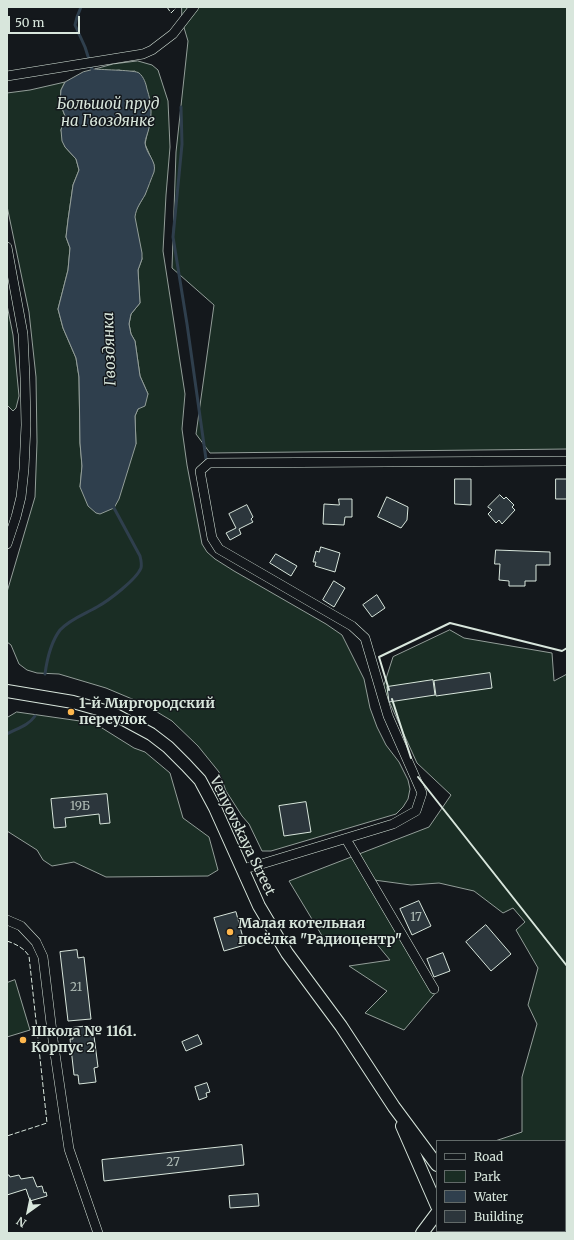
<!DOCTYPE html>
<meta charset="utf-8">
<style>
body{margin:0}
#map{position:relative;width:574px;height:1240px;overflow:hidden;background:#14181c;font-family:Merriweather,serif}
canvas{display:block}
.frame{position:absolute;inset:0;border:8px solid #d8e6dc;pointer-events:none}
.legend{position:absolute;left:436px;top:1140px;width:130px;height:92px;box-sizing:border-box;background:#14181c;border:1px solid #626a69;margin:0;padding:5px 7px;list-style:none;font-size:12px;color:#d8e6dc}
.legend li{display:flex;align-items:center;gap:8px;height:20px}
.legend b{width:20px;border:1px solid #626a69}
.north{position:absolute;left:8px;top:1192px;width:40px;height:40px;-webkit-text-stroke:3px #14181c;paint-order:stroke;rotate:213deg;font-size:11px;font-weight:700;line-height:16px;text-align:center;color:#d8e6dc}
.north::after{content:'';display:block;margin:auto;width:14px;height:18px;background:#d8e6dc;clip-path:polygon(50% 0,100% 100%,50% 72%,0 100%)}
.scale{position:absolute;left:8px;top:16px;width:72px;height:18px;box-sizing:border-box;border:2px solid #d8e6dc;border-top:0;padding-left:5px;font-size:12px;line-height:14px;white-space:nowrap;color:#d8e6dc;-webkit-text-stroke:3px #14181c;paint-order:stroke}
</style>
<div id="map">
<canvas width="574" height="1240"></canvas>
<div class="frame"></div>
<ul class="legend">
<li><b style="height:5px;background:#14181c"></b>Road</li>
<li><b style="height:11px;background:#1a2d24"></b>Park</li>
<li><b style="height:11px;background:#2f3f4d"></b>Water</li>
<li><b style="height:11px;background:#2c363c"></b>Building</li>
</ul>
<div class="north">N</div>
<div class="scale">50 m</div>
</div>
<script>
const c = document.querySelector('canvas').getContext('2d');
c.lineJoin = 'round';
function paint(path, color) {
  c.fillStyle = color;
  c.fill(path, 'evenodd');
}
function strokePath(path, color, width, dash) {
  c.strokeStyle = color;
  c.lineWidth = width;
  c.lineCap = dash ? 'butt' : 'round';
  c.setLineDash(dash || []);
  c.stroke(path);
}
function label(font, color, halo, rows, align = 'center') {
  c.font = font + ' Merriweather,serif';
  c.lineWidth = 3;
  c.setLineDash([]);
  c.textBaseline = 'middle';
  c.strokeStyle = halo;
  c.fillStyle = color;
  for (const [text, x, y, turn = 0] of rows) {
    c.save();
    c.translate(x, y);
    c.rotate((+turn || 0) * Math.PI / 180);
    c.textAlign = isNaN(turn) ? turn : align;
    if (halo) c.strokeText(text, 0, 0);
    c.fillText(text, 0, 0);
    c.restore();
  }
}
const green = new Path2D(`
 M182 7H567V449L210 453 196 434 214 305 172 268 176 152 188 41 182 21Z
 M138 61 152 65 158 70 168 101 170 147 166 195 163 251 185 394 182 429 187 465 202 544 207 552 215 559 234 571 326 624 342 635 364 679 370 708 377 727 386 745 399 762 408 780 410 789 408 799 403 807 396 814 271 851H262L249 824 242 816 226 791 219 772 198 746 172 721 144 704 106 688 59 674 37 673 27 670 19 664 11 645 7 642V592L35 497 37 442 36 377 29 312 7 206V93L30 90 65 82 61 90 60 103 65 116 61 130 65 147 76 159 79 170 73 185 68 220 66 237 70 248 68 270 58 309 63 328 76 358 79 377 80 443 82 466 80 487 136 444 135 416 138 409 148 394 140 376 135 341 131 334 129 324 131 314 140 303 138 270 142 259 134 217 135 212 145 194 154 165 145 144 151 116 135 71 126 72 119 70 113 71 95 69 113 64Z
 M7 305 13 335 19 396 16 408 13 411 7 405Z
 M450 630 464 638 552 653 554 681 567 674 566 1168H565V1141H495L522 1132V1077L537 1024 528 1005 538 968 516 930 525 922 513 908 503 913 474 891 439 883 411 885 374 880 438 990 404 1030 365 1013 387 991 349 966 390 960 370 936 327 944 289 881 429 827 451 795 417 763 383 688 393 657Z
 M17 712 94 723 134 748 145 752 170 773 183 818 209 837 218 870 208 876 106 877 74 862 52 866 43 860 37 850 7 831V718Z
 M15 980 30 1030 7 1037V983Z`);
paint(green, '#1a2d24');
strokePath(green, '#939e99', 1);
const water = new Path2D(`
 M95 69C103 70 136 70 139 73 144 77 146 84 147 89 152 105 152 113 149 128 148 133 145 139 145 143 146 154 157 161 154 172 151 179 148 188 145 195 141 202 136 208 135 217L142 253V259L138 270 140 303 131 314 129 324 131 334 135 341 140 376 148 394 145 406 138 409 135 416 136 444 119 499 114 508 100 514 96 513 88 506 80 487 82 466 80 443 79 377 76 358 63 328 58 309 68 270 70 248 66 237 68 220 73 185 79 170 76 159 65 147 62 141 61 130 65 116 60 103 61 90 65 82 83 72Z`);
paint(water, '#2f3f4d');
strokePath(water, '#939e99', 1);
strokePath(new Path2D(`
 M81 7 77 17 75 25 85 47 93 72
 M181 107 182 144 173 237 187 324 206 459
 M45 674C47 659 51 642 60 630 70 619 85 614 97 607 108 601 136 580 141 568 142 564 141 560 140 556L114 508 113 504
 M7 734C18 728 28 726 35 716`), '#2f3f4d', 3);
const building = new Path2D(`
 M455 479H471V505L455 504Z
 M556 479H567V499H556Z
 M500 495 504 499 506 497 514 505 512 507 515 510 502 524 499 520 496 523 488 514 492 510 488 507Z
 M387 497 408 507 407 520 401 528 378 517Z
 M339 499H352V517H345L344 525 323 524 324 504 339 505Z
 M247 505 253 517 251 519 253 522 239 529 241 534 230 540 226 533 236 528 229 514Z
 M321 547 340 553 335 572 315 566 316 562H313L316 551 319 552Z
 M496 550 550 552V565H536V581H525V586H509V581L499 580 500 564H495Z
 M276 554 297 566 291 576 270 563Z
 M334 581 345 588 334 607 323 600Z
 M377 595 385 608 372 617 363 605Z
 M490 673 492 688 436 696 434 681Z
 M433 680 435 695 389 702 387 687Z
 M107 794 110 823 100 824 99 814 65 818 66 827 54 828 51 799Z
 M306 802 311 832 284 836 279 806Z
 M419 901 431 926 412 935 400 909Z
 M236 912 245 945 224 951 214 918Z
 M486 925 511 954 491 971 466 942Z
 M77 950 78 958 84 957 91 1019 68 1021 60 952Z
 M443 953 450 971 434 977 427 959Z
 M89 1026 90 1036H94L98 1067 94 1068 96 1082 79 1084 78 1075H74L70 1039H73L72 1028Z
 M198 1035 202 1044 186 1051 182 1042Z
 M207 1083 210 1092 206 1093 207 1097 199 1100 195 1087Z
 M242 1145 244 1165 104 1181 102 1160Z
 M7 1175H9L10 1177 19 1175 21 1179 33 1177 37 1187 42 1186 44 1193 46 1192 47 1196 30 1201 26 1189 7 1195Z
 M258 1194 259 1206 230 1208 229 1196Z
 M567 1210V1233H533V1232L534 1231H565V1211Z`);
paint(building, '#2c363c');
strokePath(building, '#d8e6dc', 1);
const street = new Path2D(`
 M7 76 143 54 152 50 173 34 194 7
 M7 247 23 334 25 378 26 425 24 469 21 497 16 517 7 544
 M346 839 434 989
 M242 869 255 866 393 824 416 811 422 793 388 716 365 638 352 626 219 549 212 538 200 471 209 463 567 461
 M7 920 21 926 36 942 43 957 53 1040 69 1149 98 1233`);
const secondary = new Path2D(`
 M7 691 73 702 112 713 151 734 168 747 186 765 200 780 215 808 259 906 287 953 341 1026 394 1107 437 1165
 M402 1126 437 1206
 M444 1231 449 1233
 M484 1231 485 1233
 M422 1233 437 1213`);
strokePath(street, '#d8e6dc', 10);
strokePath(secondary, '#d8e6dc', 14);
strokePath(street, '#14181c', 9);
strokePath(secondary, '#14181c', 12);
strokePath(new Path2D(`
 M167 7 171 13 177 7
 M7 941C16 944 24 948 29 956L47 1123 7 1136
 M565 1178 567 1176
 M517 1231 518 1233`), '#d8e6dc', 1, [5, 2]);
strokePath(new Path2D(`
 M389 690 379 657 450 623 562 651 567 648
 M392 699 411 758
 M418 777 567 966`), '#d8e6dc', 2);
for (const [x, y, r, color] of [
 [71,712,4,"#ffb74d"],
 [230,932,4,"#ffb74d"],
 [23,1040,4,"#ffb74d"]
]) {
  const dot = new Path2D();
  dot.arc(x, y, r, 0, 2 * Math.PI);
  c.fillStyle = color;
  c.fill(dot);
  strokePath(dot, '#14181c', 1.5);
}
label('12px', '#adbab4', null, [
 ["19Б",80,807],
 ["17",416,918],
 ["21",76,988],
 ["27",173,1163]
]);
label('bold 14px', '#d8e6dc', '#14181c', [
 ["1-й Миргородский",79,704],
 ["переулок",79,720],
 ["Малая котельная",238,924],
 ["посёлка \"Радиоцентр\"",238,940],
 ["Школа № 1161.",31,1032],
 ["Корпус 2",31,1048]
], 'left');
label('14px', '#d8e6dc', '#14181c', [
 ["Venyovskaya Street",242,836,64]
]);
label('italic 15px', '#d8e6dc', '#14181c', [
 ["Большой пруд",108,105],
 ["на Гвоздянке",108,122],
 ["Гвоздянка",110,349,-92]
]);
</script>
